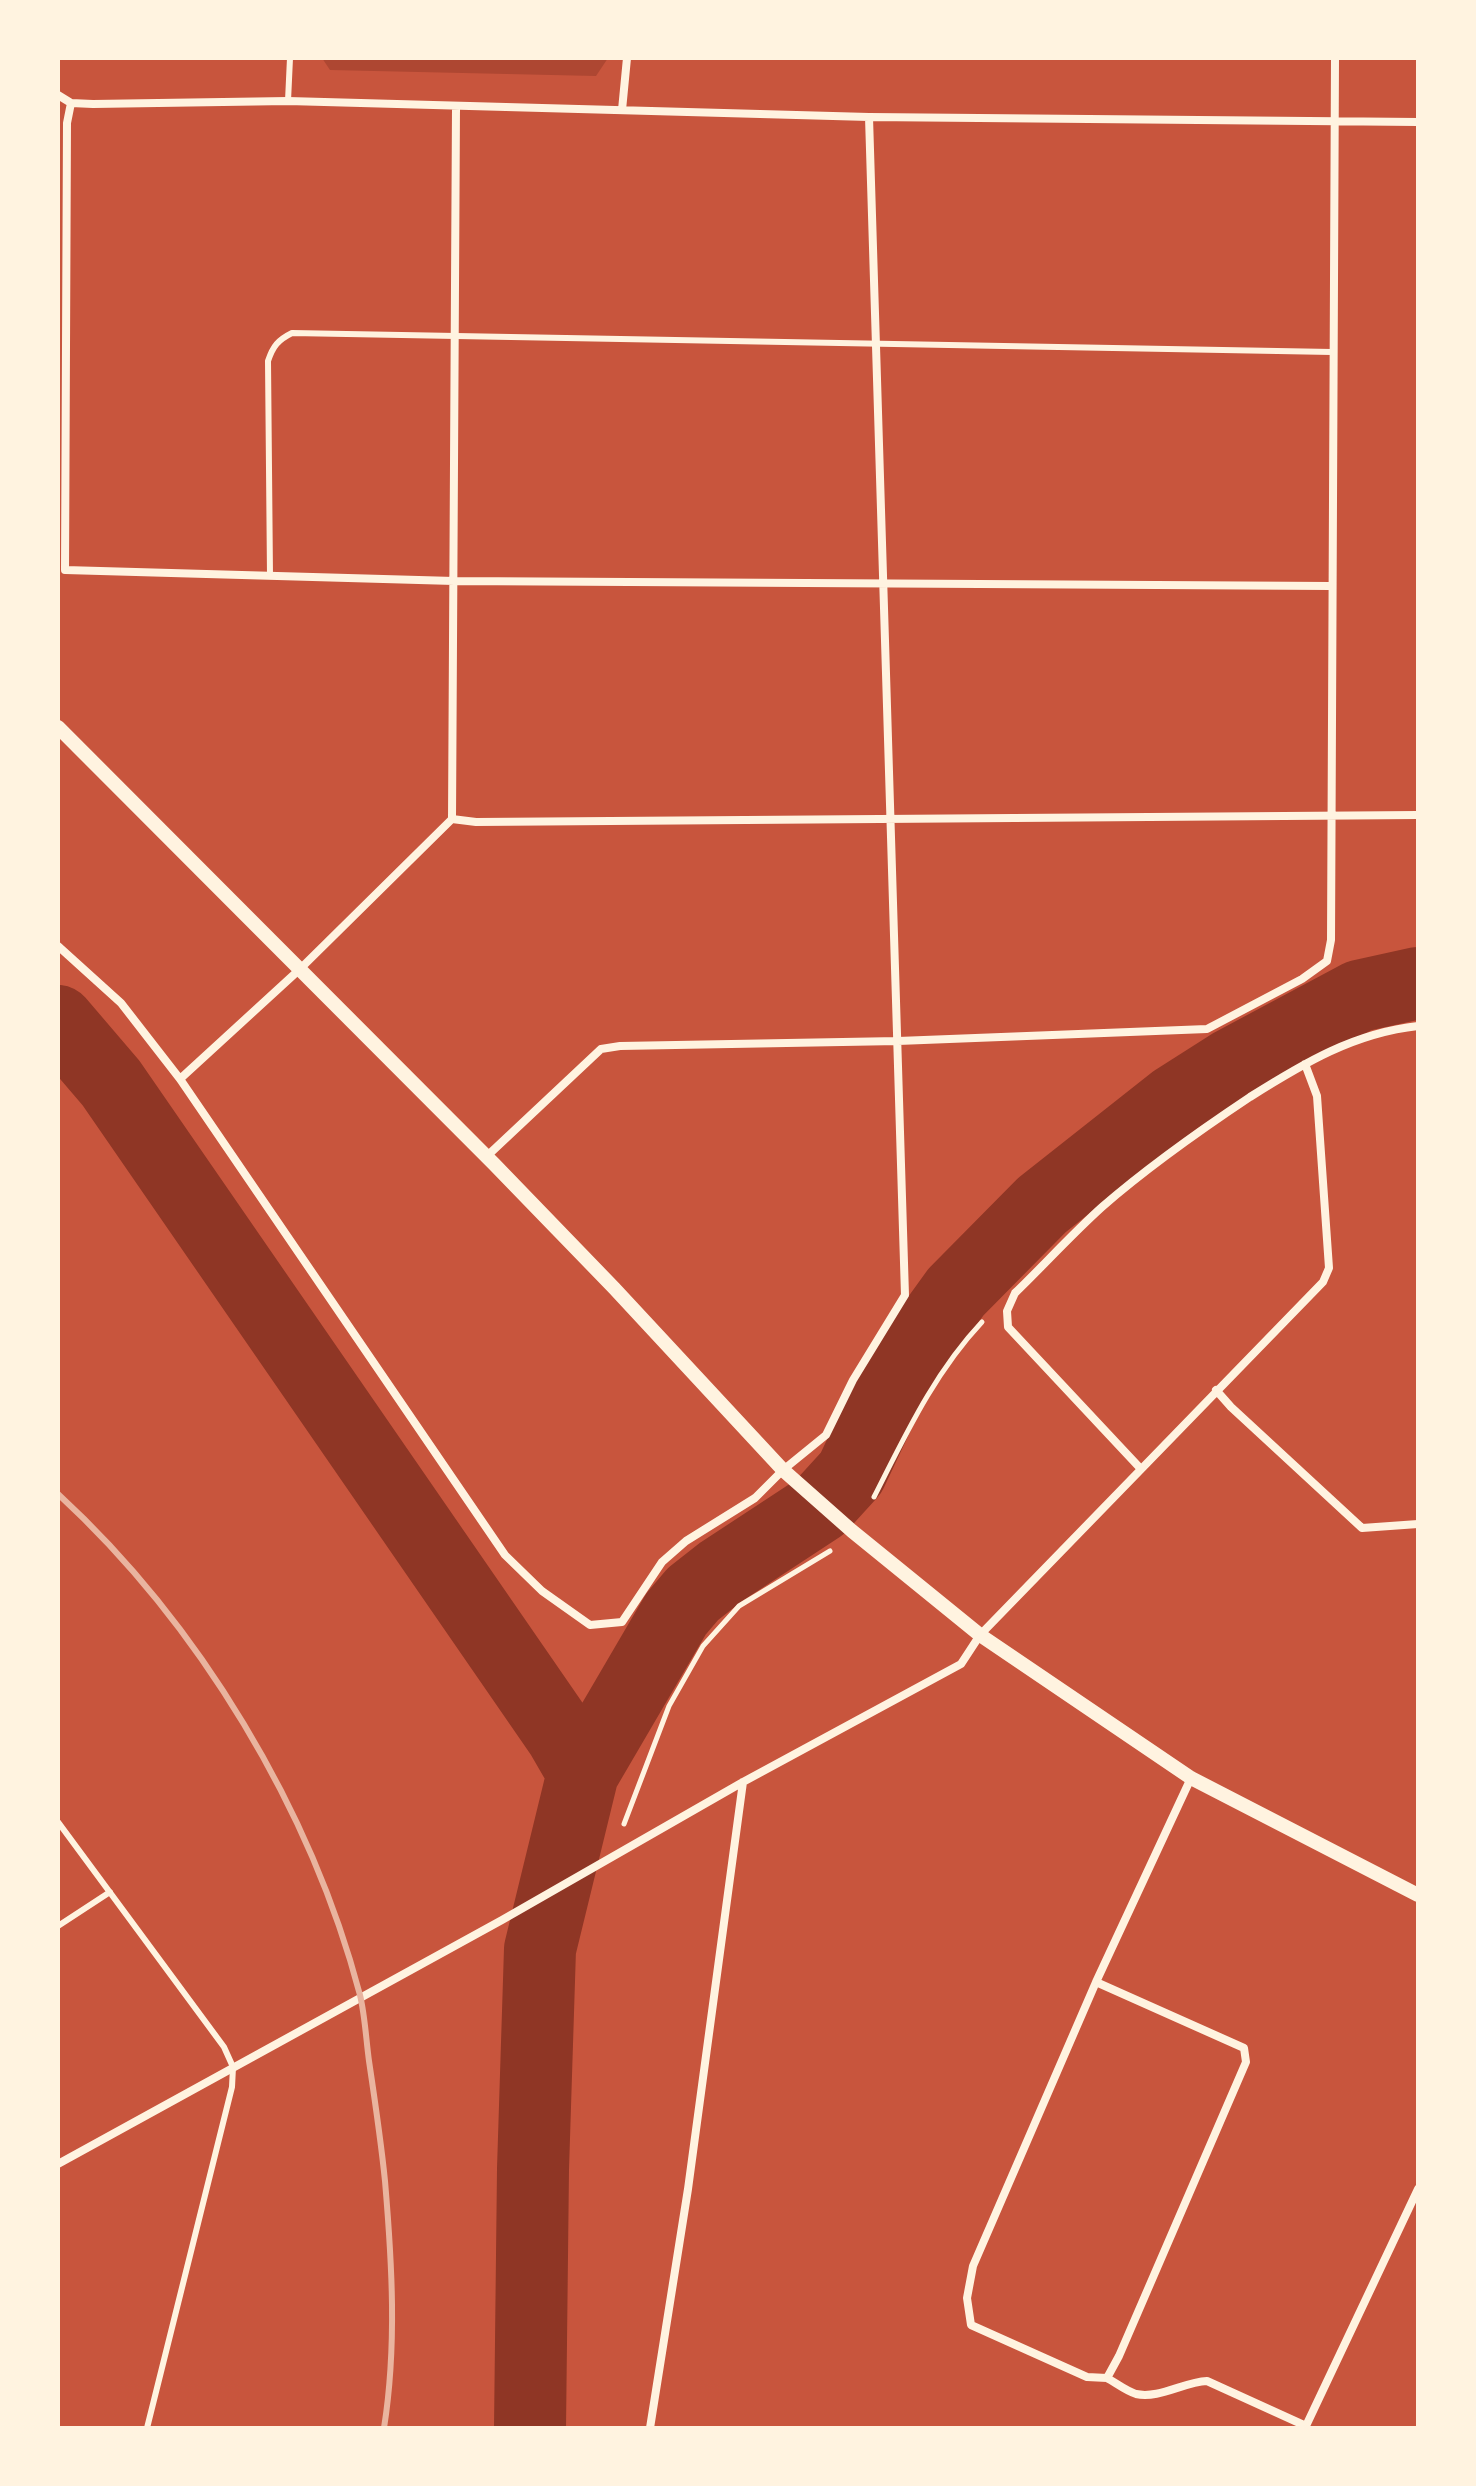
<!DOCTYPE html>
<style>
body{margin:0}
#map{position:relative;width:1476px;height:2486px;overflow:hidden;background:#c8553d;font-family:Barlow,sans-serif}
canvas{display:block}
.frame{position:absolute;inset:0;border:60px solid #fff3e0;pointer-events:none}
</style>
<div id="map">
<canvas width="1476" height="2486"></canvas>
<div class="frame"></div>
</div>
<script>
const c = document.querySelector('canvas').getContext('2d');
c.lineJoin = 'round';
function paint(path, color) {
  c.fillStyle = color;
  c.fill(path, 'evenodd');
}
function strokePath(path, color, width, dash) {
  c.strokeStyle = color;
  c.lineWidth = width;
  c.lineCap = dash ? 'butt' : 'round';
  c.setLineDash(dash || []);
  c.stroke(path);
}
paint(new Path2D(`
 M322 58H608L596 76 330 70Z`), '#ae4732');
strokePath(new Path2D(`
 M58 1021 111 1083 561 1735 583 1773 540 1949 533 2169 530 2428
 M583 1773 676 1614 693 1594 721 1572 820 1507 851 1473 899 1371 956 1292 1042 1205 1175 1100 1230 1065 1359 996 1418 983`), '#8f3625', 72);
strokePath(new Path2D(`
 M874 1497C905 1436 934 1373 982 1322
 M624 1824 669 1706 703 1646 739 1606 830 1551`), '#fff3e0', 5);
strokePath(new Path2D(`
 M288 101 290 58
 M270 576 268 361C273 346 278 340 292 333L1332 352
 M58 1822 224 2047 233 2067 232 2087 147 2428
 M58 1926 110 1892`), '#fff3e0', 6);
strokePath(new Path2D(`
 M58 95 71 103 93 104 288 101 869 117 1418 122
 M71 103 67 123 65 570 454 581 1331 586
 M622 110 627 58
 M452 819 476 822 1418 815
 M58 946 121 1003 180 1079 505 1555 542 1591 590 1625 622 1622 662 1562 686 1541 755 1498 783 1470 826 1435 853 1380 905 1295 869 117
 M180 1079 300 969 452 819 456 107
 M486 1157 601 1049 620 1046 898 1041 1207 1029 1302 979 1327 961 1331 940 1335 58
 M1216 1390 1231 1407 1362 1528 1418 1524
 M1140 1468 1008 1327 1007 1311 1015 1293C1044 1265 1072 1234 1102 1207 1149 1166 1199 1131 1250 1097 1304 1063 1354 1033 1418 1026
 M1096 1982 1244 2048 1246 2062 1119 2356 1107 2378 1087 2377 971 2325 967 2298 973 2266 1096 1982 1191 1778
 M58 2164 502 1920 743 1782 961 1664 980 1635 1323 1282 1329 1268 1317 1096 1305 1064
 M1107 2378C1116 2383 1126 2391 1136 2394 1159 2399 1184 2382 1207 2381L1306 2426
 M650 2428 688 2189 743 1782
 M1305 2428 1418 2189`), '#fff3e0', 8);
strokePath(new Path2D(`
 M58 727 494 1164 614 1288 783 1470 852 1531 980 1635 1191 1778 1418 1895`), '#fff3e0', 14);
strokePath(new Path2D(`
 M58 1494C199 1624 311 1809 360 1995 365 2016 366 2039 369 2061 375 2101 381 2141 385 2181 392 2263 397 2346 384 2428`), '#e9b49f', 6);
</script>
